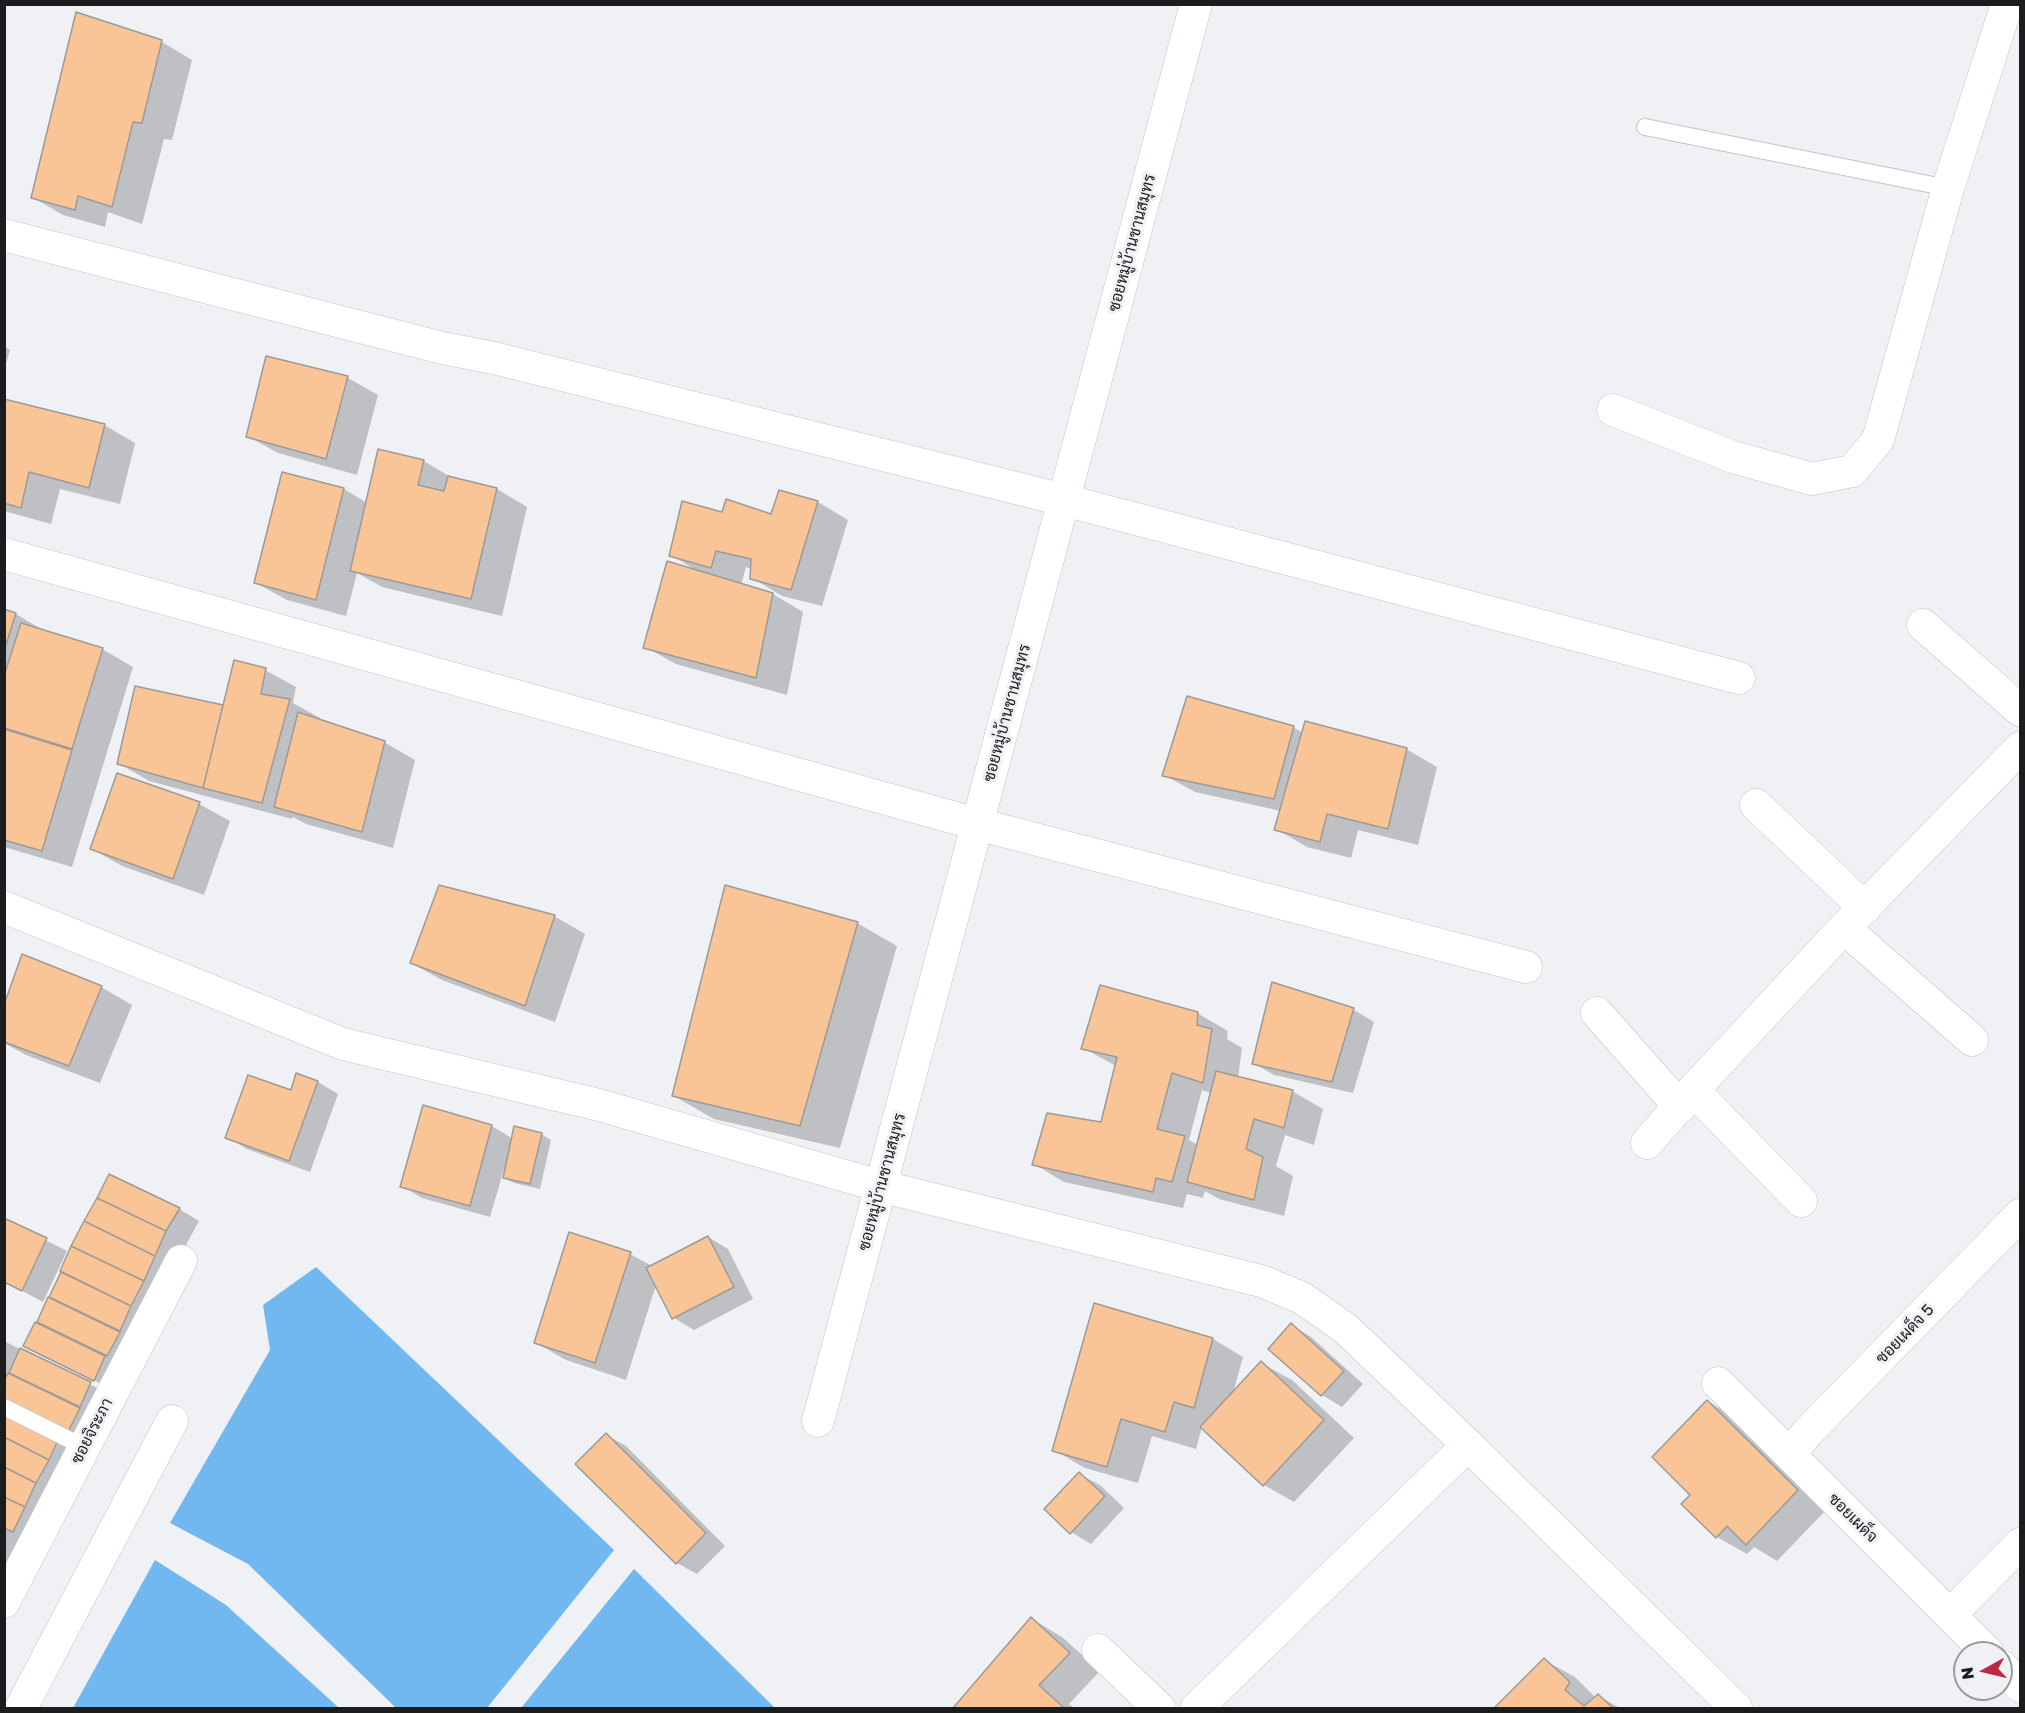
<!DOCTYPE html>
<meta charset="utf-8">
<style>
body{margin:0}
#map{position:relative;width:2025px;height:1713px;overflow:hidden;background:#eff1f4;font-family:"Golos Text",sans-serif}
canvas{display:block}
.frame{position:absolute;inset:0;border:6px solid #1b1c1d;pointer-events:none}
.north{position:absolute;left:1953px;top:1641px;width:60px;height:60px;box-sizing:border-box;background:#eff1f4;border:2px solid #9a9c9e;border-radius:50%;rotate:262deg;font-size:16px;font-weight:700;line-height:24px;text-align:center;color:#1b1c1d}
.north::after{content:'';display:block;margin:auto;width:21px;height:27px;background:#bb2a41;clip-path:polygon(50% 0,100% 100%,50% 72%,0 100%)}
</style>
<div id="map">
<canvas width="2025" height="1713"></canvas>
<div class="frame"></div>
<div class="north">N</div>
</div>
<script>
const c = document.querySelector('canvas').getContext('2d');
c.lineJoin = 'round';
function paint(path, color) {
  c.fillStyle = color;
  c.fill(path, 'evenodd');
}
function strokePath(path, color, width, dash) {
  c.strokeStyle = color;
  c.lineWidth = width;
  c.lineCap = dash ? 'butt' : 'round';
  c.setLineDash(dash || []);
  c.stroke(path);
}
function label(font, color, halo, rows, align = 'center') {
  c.font = font + ' "Golos Text",Sarabun,sans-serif';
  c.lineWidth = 6;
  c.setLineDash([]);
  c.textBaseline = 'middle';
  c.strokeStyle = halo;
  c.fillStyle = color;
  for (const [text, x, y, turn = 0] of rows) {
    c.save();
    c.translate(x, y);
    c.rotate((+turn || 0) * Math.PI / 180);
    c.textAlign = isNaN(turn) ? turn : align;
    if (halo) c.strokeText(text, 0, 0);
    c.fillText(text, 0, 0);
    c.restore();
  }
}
paint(new Path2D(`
 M316 1267 614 1550 487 1708H396L248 1564 170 1523 270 1350 263 1305Z
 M155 1560 226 1605 339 1708H73Z
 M634 1569 775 1708H521Z`), '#71b8f0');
paint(new Path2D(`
 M78 14 162 42 192 60 172 140 164 139 142 224 108 212 105 227 63 215 32 197Z
 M4 346 10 350 4 371Z
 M267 358 348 378 378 395 357 475 278 453 247 436Z
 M4 400 104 425 135 443 120 504 60 489 51 524 4 511Z
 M424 461 454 479 497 489 527 507 502 616 382 587 357 573 346 616 287 600 256 583 344 489 367 503Z
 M780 492 818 502 848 520 822 606 782 596 752 578V569L746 567 741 585 773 594 803 612 787 695 676 664 645 647 697 571 671 555 722 514 772 516Z
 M4 611 16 614 46 632 102 649 133 667 72 867 4 847Z
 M265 670 296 687 293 703 320 718 319 720 384 742 415 760 393 848 306 824 293 817 292 819 149 781 118 763 137 688 224 707Z
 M1293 727 1303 733 1406 749 1437 767 1418 845 1358 830 1351 858 1307 847 1276 829 1281 811 1195 792 1164 775Z
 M199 804 230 821 204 895 122 866 92 849Z
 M554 916 585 934 555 1022 442 980 411 963Z
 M857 923 897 946 840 1148 714 1119 674 1096Z
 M1273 984 1354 1010 1374 1022 1353 1093 1274 1075 1253 1063Z
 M101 987 132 1005 100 1083 26 1055 4 1043V1010Z
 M1197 1013 1228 1031 1227 1039 1242 1048 1238 1078 1292 1091 1323 1109 1314 1145 1285 1135 1276 1166 1293 1176 1284 1216 1219 1199 1205 1191 1203 1198 1187 1194 1183 1208 1064 1182 1034 1164 1102 1124 1116 1066 1083 1048ZM1202 1090 1211 1093 1198 1145 1189 1140Z
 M297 1075 318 1082 338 1094 310 1172 247 1149 227 1137 292 1092Z
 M424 1107 492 1126 513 1139 541 1134 551 1140 540 1189 514 1183 504 1178 506 1170 504 1169 490 1217 422 1198 402 1186Z
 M179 1209 199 1221 187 1243 140 1344 115 1391 25 1345 37 1325 73 1247Z
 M4 1219 67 1251 43 1302 4 1281Z
 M708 1237 728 1249 753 1299 694 1330 674 1318 656 1285 626 1380 566 1360 536 1343 630 1254 652 1266Z
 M1095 1305 1213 1339 1243 1357 1233 1393 1261 1363 1292 1380 1354 1438 1294 1502 1264 1485 1202 1427 1196 1449 1152 1436 1138 1483 1085 1468 1054 1450Z
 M1291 1325 1311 1337 1363 1384 1342 1407 1322 1395Z
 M4 1341 111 1395 89 1443 4 1401Z
 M1707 1401 1738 1419 1828 1508 1777 1561 1754 1547 1747 1554 1717 1537 1692 1495Z
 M4 1411 79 1451 4 1601Z
 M606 1435 626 1446 725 1546 697 1574 677 1563Z
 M1079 1474 1100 1485 1124 1508 1091 1544 1071 1532Z
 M1032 1619 1062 1637 1100 1671 1069 1704 1074 1708H955Z
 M1544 1660 1575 1677 1596 1698 1598 1696 1620 1708H1496Z`), '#0003');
const building = new Path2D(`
 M76 12 162 40 142 123 133 122 112 207 78 196 75 210 31 198Z
 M266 356 348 376 326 459 246 437Z
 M4 399 105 424 89 488 29 472 21 508 4 503Z
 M378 449 424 460 418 485 444 491 448 476 497 488 471 599 350 571Z
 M282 472 344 488 316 600 254 583Z
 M779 490 818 501 791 590 750 579 751 559 716 551 711 568 669 556 682 501 722 512 726 499 771 514Z
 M667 561 773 593 756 678 643 648Z
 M4 609 16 613 4 651Z
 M21 623 103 648 72 749 4 728V676Z
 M234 660 266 668 261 694 290 699 262 803 203 788Z
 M135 686 223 705 203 788 117 764Z
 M1187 696 1294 726 1274 799 1162 776Z
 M298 712 385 741 362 832 274 807Z
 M1305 721 1407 748 1388 829 1327 814 1320 842 1274 830Z
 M4 729 72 750 42 851 4 840Z
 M117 773 200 802 173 879 90 849Z
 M439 885 555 915 525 1006 410 963Z
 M725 885 858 922 800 1126 672 1096Z
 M22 954 102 986 69 1066 4 1042V1005Z
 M1272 982 1354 1008 1332 1082 1252 1064Z
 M1100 985 1198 1012 1197 1025 1212 1029 1203 1083 1172 1073 1157 1129 1185 1136 1172 1182 1156 1178 1153 1192 1032 1165 1047 1113 1101 1122 1117 1057 1081 1049Z
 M1216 1071 1293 1090 1284 1128 1254 1119 1246 1149 1263 1157 1254 1200 1187 1182Z
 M296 1073 318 1081 289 1161 225 1138 248 1075 291 1090Z
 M423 1105 492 1125 470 1206 400 1187Z
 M514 1126 542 1133 530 1184 503 1178Z
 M109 1174 180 1208 166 1231 97 1198Z
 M97 1198 166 1231 155 1256 84 1221Z
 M4 1218 47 1238 22 1291 4 1282Z
 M84 1221 155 1256 144 1281 71 1246Z
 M569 1232 631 1252 595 1363 534 1343Z
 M708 1236 734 1287 672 1319 646 1268Z
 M71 1246 144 1281 131 1306 60 1271Z
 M61 1272 131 1306 120 1331 49 1297Z
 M48 1297 120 1332 107 1356 37 1322Z
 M1094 1303 1213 1338 1194 1408 1174 1402 1165 1432 1121 1419 1107 1467 1052 1451Z
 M35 1322 105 1356 94 1381 23 1346Z
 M1291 1323 1344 1371 1321 1396 1268 1349Z
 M20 1348 91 1382 80 1407 9 1373Z
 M1261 1361 1324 1420 1263 1486 1200 1427Z
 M8 1373 80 1408 68 1432 4 1402V1381Z
 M1707 1400 1798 1490 1746 1545 1727 1526 1716 1538 1681 1504 1690 1495 1652 1457Z
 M4 1410 59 1438 49 1460 4 1437Z
 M606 1433 706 1533 676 1564 575 1464Z
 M4 1437 49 1460 36 1483 4 1467Z
 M4 1467 36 1483 25 1507 4 1497Z
 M1079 1472 1105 1496 1070 1534 1044 1509Z
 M4 1497 25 1507 13 1532 4 1528Z
 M1031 1617 1070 1653 1039 1685 1064 1708H953Z
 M1544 1658 1570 1682 1565 1690 1584 1706 1598 1694 1613 1708H1494Z`);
paint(building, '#f9c496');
strokePath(building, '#9d9a97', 1.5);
const service = new Path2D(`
 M1645 127 1948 188
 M4 1407 84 1447`);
const minor = new Path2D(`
 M4 235 442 348 494 358 1064 500 1739 678
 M1613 410 1733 457 1812 479 1852 471 1878 440 1948 188 2007 4
 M4 554 977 824 1526 967
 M1923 625 2020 710
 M1756 805 1865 908
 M4 907 343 1044 599 1105 880 1186 1261 1281 1302 1298 1346 1329 1468 1445 1736 1708
 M1844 928 1972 1040
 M1597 1013 1680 1107
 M1693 1090 1801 1201
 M1647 1143 1693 1090 1844 928 2020 748
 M1718 1383 1988 1653
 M818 1421 1196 4
 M1790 1454 1807 1433 2020 1215
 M4 1602 181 1261
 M1950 1615 2020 1544
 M1098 1650 1159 1708
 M2001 1666 2020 1686
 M21 1708 172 1421
 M1197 1708 1468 1445`);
strokePath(service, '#c2c5c8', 18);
strokePath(minor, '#c2c5c8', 33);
strokePath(service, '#fff', 16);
strokePath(minor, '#fff', 32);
label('16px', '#1b1c1d', '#eff1f4', [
 ["ซอยหมู่บ้านชานสมุทร",1132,243,-75],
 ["ซอยหมู่บ้านชานสมุทร",1007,713,-75],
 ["ซอยหมู่บ้านชานสมุทร",882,1182,-75],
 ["ซอยเผด็จ 5",1905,1334,-46],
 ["ซอยจิระภา",92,1431,-63],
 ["ซอยเผด็จ",1853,1518,45]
]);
</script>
